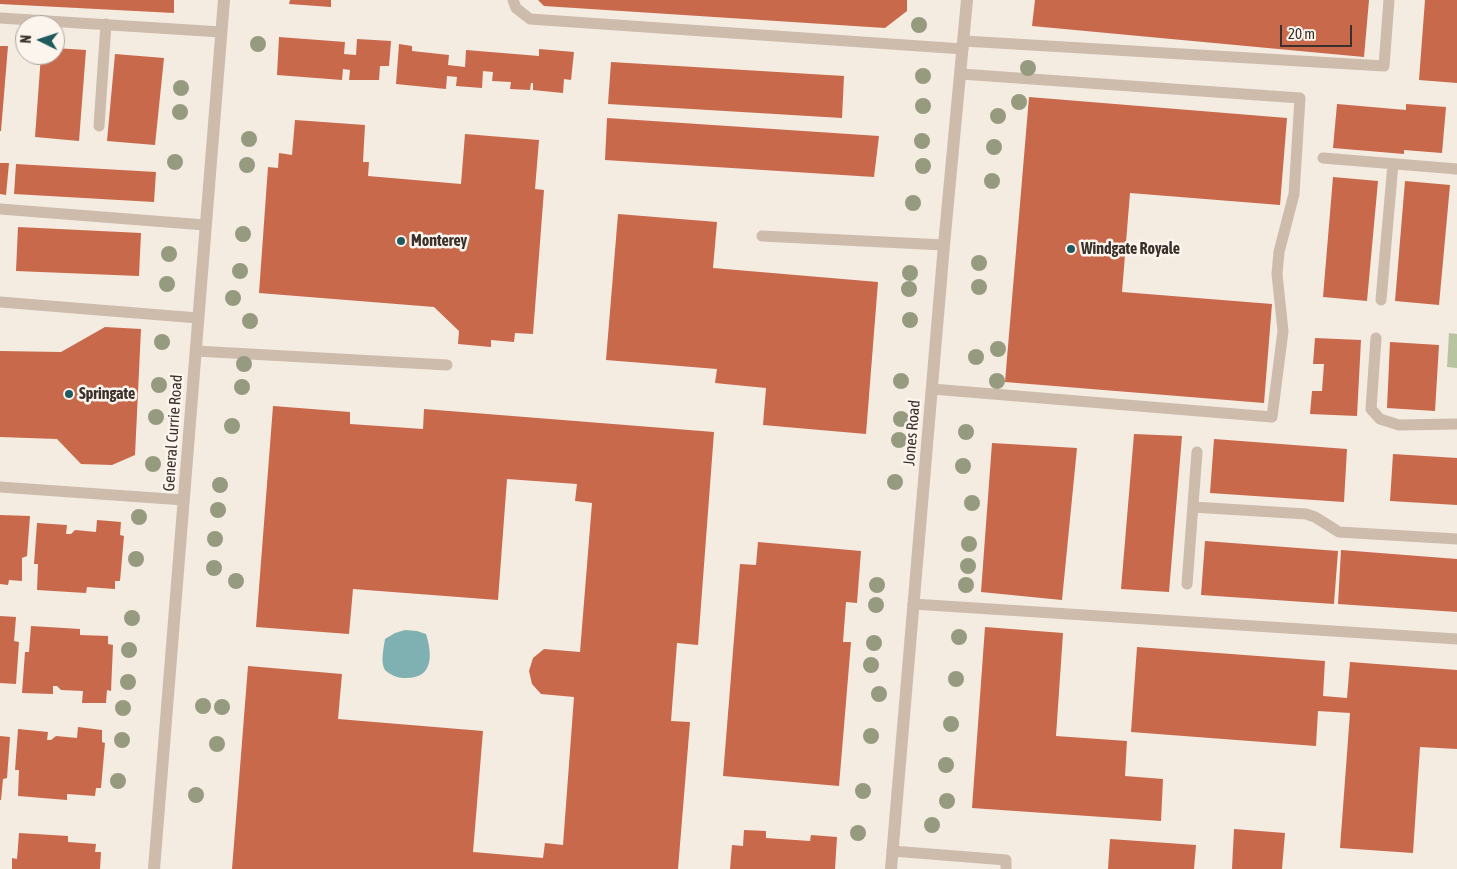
<!DOCTYPE html>
<style>
body{margin:0}
#map{position:relative;width:1457px;height:869px;overflow:hidden;background:#f4ebe1;font-family:"Asap Condensed",sans-serif}
canvas{display:block}
.north{position:absolute;left:15px;top:15px;width:50px;height:50px;box-sizing:border-box;background:#fbf5ee;border:1px solid #aea6a0;border-radius:50%;rotate:274deg;font-size:14px;font-weight:700;line-height:20px;text-align:center;color:#3b302b}
.north::after{content:'';display:block;margin:auto;width:18px;height:22px;background:#1f5a5e;clip-path:polygon(50% 0,100% 100%,50% 72%,0 100%)}
.scale{position:absolute;left:1280px;top:25px;width:72px;height:22px;box-sizing:border-box;border:2px solid #3b302b;border-top:0;padding-left:6px;font-size:15px;line-height:18px;white-space:nowrap;color:#3b302b;-webkit-text-stroke:4px #fbf5ee;paint-order:stroke}
</style>
<div id="map">
<canvas width="1457" height="869"></canvas>
<div class="north">N</div>
<div class="scale">20 m</div>
</div>
<script>
const c = document.querySelector('canvas').getContext('2d');
c.lineJoin = 'round';
function paint(path, color) {
  c.fillStyle = color;
  c.fill(path, 'evenodd');
}
function strokePath(path, color, width, dash) {
  c.strokeStyle = color;
  c.lineWidth = width;
  c.lineCap = dash ? 'butt' : 'round';
  c.setLineDash(dash || []);
  c.stroke(path);
}
function label(font, color, halo, rows, align = 'center') {
  c.font = font + ' "Asap Condensed",sans-serif';
  c.lineWidth = 5;
  c.setLineDash([]);
  c.textBaseline = 'middle';
  c.strokeStyle = halo;
  c.fillStyle = color;
  for (const [text, x, y, turn = 0] of rows) {
    c.save();
    c.translate(x, y);
    c.rotate((+turn || 0) * Math.PI / 180);
    c.textAlign = isNaN(turn) ? turn : align;
    if (halo) c.strokeText(text, 0, 0);
    c.fillText(text, 0, 0);
    c.restore();
  }
}
paint(new Path2D(`
 M1449 333 1457 334V368L1447 367Z`), '#b8c4a0');
paint(new Path2D(`
 M405 630 417 631 426 634C433 656 433 680 403 678 397 678 389 674 385 670 380 662 384 647 385 639L395 633Z`), '#7fb0b2');
paint(new Path2D(`
 M0 0H174V13L0 4Z
 M290 0H331V7L289 4Z
 M538 0H907V11L885 28 544 6Z
 M1035 0H1369L1364 57 1032 26Z
 M1425 0H1457V83L1419 80Z
 M279 37 345 42 344 54 356 55 357 39 391 41 389 66H380L379 80H349L350 70 343 69 342 80 277 75Z
 M399 44 412 46V51L449 55 448 65 465 67 466 50 539 56V49L574 52 571 80 564 79 563 93 533 90V83H531L530 90 510 89 511 82 492 81 493 72 483 71 482 88 456 86 457 77 447 76 446 89 396 84Z
 M0 46H8L1 131H0Z
 M55 48 86 50 79 141 35 137 41 55H55Z
 M115 54 164 58 155 145 107 141Z
 M611 62 844 76 842 118 608 104Z
 M1029 97 1287 118 1280 205 1130 193 1122 292 1272 304 1264 403 1005 382Z
 M1337 104 1406 110V104L1446 107 1442 153 1404 150V154L1333 148Z
 M607 118 879 136 874 177 605 160Z
 M295 120 365 125 363 162H369L368 176 461 184 465 134 539 140 535 189 544 190 533 334 515 333 514 342 491 340V347L458 344 459 331 434 307 259 293 268 167 278 168 279 153 292 155Z
 M0 163H9L6 195 0 194Z
 M16 164 156 172 154 202 14 194Z
 M1333 177 1378 181 1367 301 1323 297Z
 M1405 181 1450 185 1439 305 1395 301Z
 M618 214 717 222 713 268 878 282 866 434 763 425 766 388 715 383 717 369 606 360Z
 M18 227 141 233 139 276 16 271Z
 M105 327 141 329 135 455 112 465 81 464 57 439 0 437V351L61 352Z
 M1315 338 1361 340 1357 416 1310 414 1312 391H1322L1324 364H1313Z
 M1390 342 1439 345 1435 411 1387 408Z
 M273 406 350 412V424L423 429 424 409 714 432 698 645 677 643 671 721 690 722 678 869H232L248 666 342 674 338 719 483 731 473 852 543 858 545 843 563 845 574 697 541 694 532 684 529 671 533 658 544 649 580 652 592 503 575 501 577 484 507 479 498 600 353 589 349 634 256 627Z
 M1134 434 1182 436 1169 592 1121 589Z
 M1214 439 1347 449 1344 502 1210 493Z
 M992 443 1077 448 1062 600 981 592Z
 M1393 454 1457 458V505L1390 501Z
 M0 515 30 516 27 556 22 558V581L9 580 8 585 0 584Z
 M97 520 121 522 120 535 124 536 120 581H115V589L87 587 86 593 37 590 38 564H34L37 523 67 525 66 534H71L75 530 96 532Z
 M1205 541 1338 551 1334 604 1201 595Z
 M758 542 861 551 857 603 846 602 843 642H851L839 786 723 776 740 564 756 565Z
 M1341 550 1457 559V612L1338 604Z
 M0 616 16 617 14 641 19 642 16 684 0 683Z
 M31 626 80 629V635L108 636V644L113 645 111 691 107 690 106 703H82L83 691 61 690 57 686H53V694L22 693 25 652H29Z
 M985 627 1063 633 1056 736 1127 741 1125 776 1163 779 1161 821 972 808Z
 M1137 647 1325 661 1323 696 1347 698 1350 662 1457 670V749L1420 747 1413 853 1340 848 1350 713 1318 711 1316 746 1131 732Z
 M78 727 102 730V742L105 743 101 788H96L95 796 67 794V800L18 796 19 770H15L18 729 48 732 47 740H51L56 736 77 738Z
 M0 736 10 737 7 778 3 779 1 800H0Z
 M1234 829 1285 833 1282 869H1232Z
 M744 830 766 831V838L810 841 811 835 837 837 835 869H730L732 845 743 846Z
 M19 833 68 836V842L96 844 95 852H101L100 869H12V858L17 859Z
 M1110 839 1196 845 1194 869H1108Z`), '#c8694b');
strokePath(new Path2D(`
 M513 0 516 8 530 19 963 49
 M0 18 221 32
 M964 41 1384 66 1389 0
 M99 126 106 24
 M1323 158 1457 169
 M0 209 205 225
 M762 236 944 245
 M1381 300 1393 164
 M0 302 198 318
 M1376 338 1371 409 1380 419 1399 425 1457 424
 M196 351 447 365
 M932 389 1272 417 1283 331 1277 274 1279 252 1294 194 1300 98 961 74
 M0 487 184 500
 M1193 507 1306 514 1315 517 1339 532 1457 539
 M1187 584 1197 452
 M913 604 1457 639
 M892 851 1006 860V869`), '#cdbbac', 11);
strokePath(new Path2D(`
 M154 869 224 0
 M891 869 944 245 967 0`), '#cdbbac', 12);
c.fillStyle = '#969b7f';
for (const [x, y] of [
 [919,25],
 [258,44],
 [1028,68],
 [923,76],
 [181,88],
 [1019,102],
 [923,106],
 [180,112],
 [998,116],
 [249,139],
 [922,141],
 [994,147],
 [175,162],
 [247,165],
 [923,166],
 [992,181],
 [913,203],
 [243,234],
 [169,254],
 [979,263],
 [240,271],
 [910,273],
 [167,284],
 [979,287],
 [909,289],
 [233,298],
 [910,320],
 [250,321],
 [162,342],
 [998,349],
 [976,357],
 [244,364],
 [901,381],
 [997,381],
 [159,385],
 [242,387],
 [156,417],
 [901,419],
 [232,426],
 [966,432],
 [899,440],
 [153,464],
 [963,466],
 [895,482],
 [220,485],
 [972,503],
 [218,510],
 [139,517],
 [215,539],
 [969,544],
 [136,559],
 [968,566],
 [214,568],
 [236,581],
 [877,585],
 [966,585],
 [876,605],
 [132,618],
 [959,637],
 [874,643],
 [129,650],
 [871,665],
 [956,679],
 [128,682],
 [879,694],
 [203,706],
 [222,707],
 [123,708],
 [951,724],
 [871,736],
 [122,740],
 [217,744],
 [946,765],
 [118,781],
 [863,791],
 [196,795],
 [947,801],
 [932,825],
 [858,833]
]) {
  c.beginPath();
  c.arc(x, y, 8, 0, 2 * Math.PI);
  c.fill();
}
for (const [x, y, r, color] of [
 [401,241,5,"#1f5a5e"],
 [1071,249,5,"#1f5a5e"],
 [69,394,5,"#1f5a5e"]
]) {
  const dot = new Path2D();
  dot.arc(x, y, r, 0, 2 * Math.PI);
  c.fillStyle = color;
  c.fill(dot);
  strokePath(dot, '#fbf5ee', 2);
}
label('bold 16px', '#3b302b', '#fbf5ee', [
 ["Monterey",411,241],
 ["Windgate Royale",1081,249],
 ["Springate",79,394]
], 'left');
label('16px', '#3b302b', '#fbf5ee', [
 ["General Currie Road",173,433,-86],
 ["Jones Road",912,433,-85]
]);
</script>
